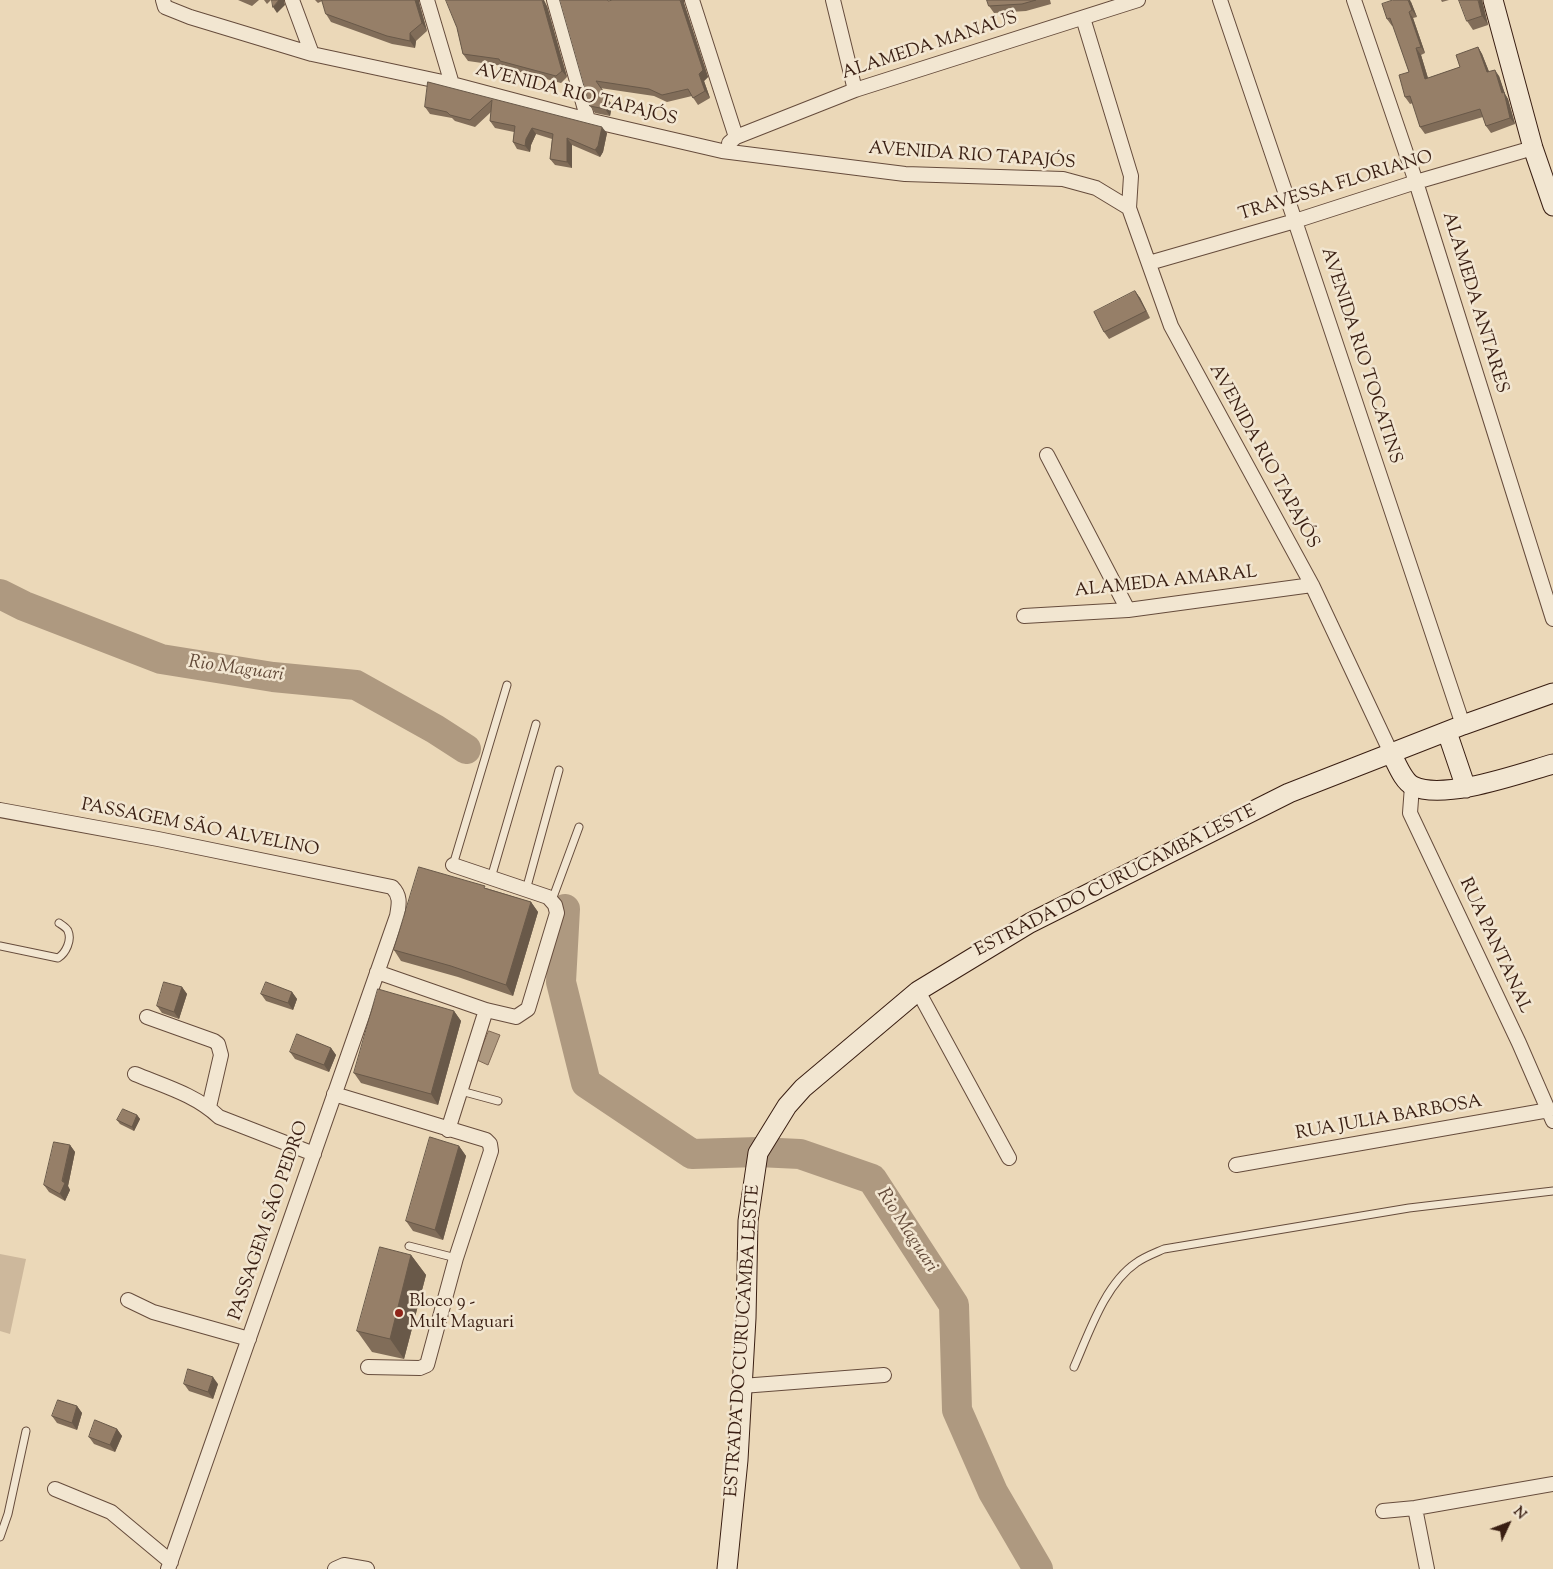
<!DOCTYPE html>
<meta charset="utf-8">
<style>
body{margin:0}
#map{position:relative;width:1553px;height:1569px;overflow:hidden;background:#ebd8b8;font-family:"Sorts Mill Goudy",serif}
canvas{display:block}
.north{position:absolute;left:1483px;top:1499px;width:50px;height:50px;-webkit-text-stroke:4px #f2e6d1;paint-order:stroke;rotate:47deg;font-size:14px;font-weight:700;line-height:20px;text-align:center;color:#391e12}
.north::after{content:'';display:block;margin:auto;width:18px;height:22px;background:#391e12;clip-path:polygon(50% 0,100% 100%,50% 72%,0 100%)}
</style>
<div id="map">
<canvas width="1553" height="1569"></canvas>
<div class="north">N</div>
</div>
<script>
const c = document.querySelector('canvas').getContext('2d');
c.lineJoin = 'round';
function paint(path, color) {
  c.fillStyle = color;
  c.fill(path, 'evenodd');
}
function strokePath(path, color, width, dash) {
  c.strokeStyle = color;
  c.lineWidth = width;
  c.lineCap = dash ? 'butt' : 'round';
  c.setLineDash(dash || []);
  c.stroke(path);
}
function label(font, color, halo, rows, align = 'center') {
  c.font = font + ' "Sorts Mill Goudy",serif';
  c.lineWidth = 5;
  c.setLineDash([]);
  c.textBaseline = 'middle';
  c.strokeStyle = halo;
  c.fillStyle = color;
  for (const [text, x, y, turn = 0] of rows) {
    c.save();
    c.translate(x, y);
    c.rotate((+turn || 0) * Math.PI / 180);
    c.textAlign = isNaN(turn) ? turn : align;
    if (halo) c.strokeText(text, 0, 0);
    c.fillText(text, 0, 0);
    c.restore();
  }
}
paint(new Path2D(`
 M0 1254 26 1259 10 1334 0 1331Z`), '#cdb89c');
const water = new Path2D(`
 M489 1031 500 1035 488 1065 477 1060Z`);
paint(water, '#ae9980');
strokePath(water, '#7f6854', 1);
strokePath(new Path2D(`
 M0 594 24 606 161 659 273 677 356 685 435 729 466 749
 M565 909 561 982 586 1083 692 1154 758 1152 800 1154 872 1179 954 1305 957 1410 993 1492 1038 1569`), '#ae9980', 30);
const lane = new Path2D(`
 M453 865 507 685
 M491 878 536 724
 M526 890 559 770
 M552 900 579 827
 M0 946 58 958C66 953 72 940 68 931 67 928 62 925 59 923
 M461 1091 498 1101
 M409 1246 456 1258
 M1074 1367C1089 1333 1105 1284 1136 1263 1144 1257 1155 1253 1164 1249L1409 1208 1553 1191
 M0 1537 8 1514 26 1431`);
const street = new Path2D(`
 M163 0 165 7 190 17 312 54 452 84 588 120 722 151 905 174 1063 179 1096 188 1129 208 1171 326 1312 585 1392 755
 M292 0 312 54
 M427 0 452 84
 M554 0 588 120
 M692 0 736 137 729 143
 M833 0 855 90
 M1220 0 1295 221 1463 725
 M1354 0 1416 182 1553 619
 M1083 18 1131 176 1129 208
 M736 137 855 90 1138 0
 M1149 263 1295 221 1416 182 1533 148
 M1047 455 1128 610
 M1024 616 1128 610 1312 585
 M1412 786 1410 813 1519 1043 1553 1121
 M0 810 158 839 392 887C401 896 399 904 397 916L168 1569
 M377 972 486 1010 516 1017 528 1009 557 913 555 905 548 897 453 865
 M918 991 1009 1158
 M147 1017 214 1041 218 1044 221 1055 209 1107
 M135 1074C164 1086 196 1095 219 1117L314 1154
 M334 1094 486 1140 490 1144 491 1151 456 1258 427 1365 420 1368 368 1367
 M448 1130 486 1010
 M1236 1165 1549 1110
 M128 1300 153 1312 249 1339
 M742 1386 884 1375
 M55 1489 111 1512 171 1562
 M1415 1508 1427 1569
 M1383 1511 1415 1508 1553 1484
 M335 1569 344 1565 367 1569`);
const secondary = new Path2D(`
 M1493 0 1533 148 1553 206
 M1447 732 1466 788
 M1392 755C1397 764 1403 781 1413 786 1444 801 1521 773 1553 764
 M727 1569 738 1460 746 1318 748 1221 758 1153 787 1106 803 1088 918 991 1030 923 1289 793 1463 725 1553 693`);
strokePath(lane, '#664c3c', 9);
strokePath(street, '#664c3c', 16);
strokePath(secondary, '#391e12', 21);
strokePath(lane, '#f2e6d1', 7);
strokePath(street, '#f2e6d1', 14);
strokePath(secondary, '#f2e6d1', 19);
paint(new Path2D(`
 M238 0H259L252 6Z
 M264 0H271L267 4Z
 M315 0H419V2L427 31 416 41 415 48 392 44 331 22 326 14 322 1 318 3Z
 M987 0H1050L1051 4 1026 11 994 13 989 6Z
 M1441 0H1449L1442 2Z
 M1482 0 1488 25 1473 30 1467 21Z
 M610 1 684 3 708 77 704 81 710 98 698 105 692 96 667 102 654 96 600 88 612 105 610 116 595 113 590 106Z
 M1411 2 1417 17 1413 18 1425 53 1421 55 1428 78 1460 67 1478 47 1482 54 1489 72 1499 76 1505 94 1508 99 1515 124 1491 133 1486 126 1483 117 1425 134 1420 127 1413 103 1410 104 1405 97 1409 72 1393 25 1392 26 1387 19Z
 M547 6 567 77 561 83 505 68 503 66 468 61 463 54 457 28Z
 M428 82 607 133 603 152 600 157 572 145V168L555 165 550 159 552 139 536 134 531 145 530 152 517 149 513 142 514 132 495 128 490 121 491 112 475 127 455 121 452 118 430 114 425 107Z
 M1135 291 1140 298 1150 318 1109 339 1104 332Z
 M486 888 531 902 538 912 513 996 458 977 401 961 394 950Z
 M182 987 187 994 179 1019 162 1013 157 1006Z
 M292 992 297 999 293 1010 266 1001 261 994Z
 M454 1011 461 1021 438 1105 361 1083 354 1073Z
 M331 1048 336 1055 329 1072 295 1059 290 1052Z
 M137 1115 140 1119 134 1131 120 1124 117 1120Z
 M70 1145 75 1152 68 1186 70 1190 65 1201 49 1192 44 1185Z
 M459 1146 466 1156 443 1240 413 1231 406 1221Z
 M411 1255 426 1275 404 1359 372 1352 357 1331Z
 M184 1384H218L213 1399 189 1391Z
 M77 1406 82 1413 77 1430 57 1423 52 1416Z
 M117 1429 122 1436 115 1452 94 1444 89 1437Z`), '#816d59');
paint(new Path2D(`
 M279 0H284L285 5 277 13 273 7Z
 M415 0H419V2L427 31 422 23Z
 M542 0H544L547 6 567 77 562 71Z
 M680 0H684V3L708 77 704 81 710 98 705 91 699 74Z
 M1408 0H1410L1411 2 1417 17 1412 10Z
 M1478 0H1482L1488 25 1482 16Z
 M1409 12 1413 18 1425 53 1421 47Z
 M410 33 416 41 415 48 410 41Z
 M1478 47 1482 54 1492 79 1487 72Z
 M1416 48 1421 55 1430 85 1425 79Z
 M1495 70 1499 76 1505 94 1508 99 1515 124 1510 118Z
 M596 81 612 105 610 116 605 109Z
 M602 127 607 133 603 152 600 157 595 150Z
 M532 128 536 134 531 145 530 152 525 146 526 139Z
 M567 138 572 145V168L567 162Z
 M1135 291 1140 298 1150 318 1146 311Z
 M531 902 538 912 513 996 506 985Z
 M182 987 187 994 179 1019 174 1012Z
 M292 992 297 999 293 1010 288 1003Z
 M454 1011 461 1021 438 1105 431 1094Z
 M331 1048 336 1055 329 1072 324 1065Z
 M137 1115 140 1119 134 1131 132 1127Z
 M70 1145 75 1152 68 1186 70 1190 65 1201 60 1194Z
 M459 1146 466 1156 443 1240 435 1230Z
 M411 1255 426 1275 404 1359 390 1339Z
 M213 1377 218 1384 213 1399 208 1392Z
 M77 1406 82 1413 77 1430 72 1423Z
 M117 1429 122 1436 115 1452 110 1445Z`), '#695949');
const building = new Path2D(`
 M272 0H279L273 7Z
 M322 0H415L422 23 410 33V41L387 36 326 14Z
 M446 0H542L562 71 556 76 500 61 499 59 463 54 457 28Z
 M560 0H608V1L613 0H680L703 70 699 74 705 91 693 98 688 89 662 95 649 89 596 81 608 98 605 109 590 106Z
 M987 0H1036L1022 4 989 6Z
 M1393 0H1408L1412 10 1409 12 1421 47 1416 48 1425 79 1460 67 1456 55 1478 47 1487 72 1495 70 1502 93 1504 92 1510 118 1486 126 1480 109 1420 127 1410 96 1405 97 1399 75 1409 72 1390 18 1387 19 1382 4Z
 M1459 0H1478L1482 16 1467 21Z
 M428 82 602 127 598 146 595 150 567 138V162L550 159 553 134 532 128 526 139 525 146 513 142 515 126 490 121 492 100 470 120 450 115 447 112 425 107Z
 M1135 291 1146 311 1104 332 1094 312Z
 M419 867 485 886 484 888 531 902 506 985 451 966 394 950Z
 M164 982 182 987 174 1012 157 1006Z
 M266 982 292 992 288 1003 261 994Z
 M378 989 454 1011 431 1094 354 1073Z
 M297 1034 331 1048 324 1065 290 1052Z
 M123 1109 137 1115 132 1127 117 1120Z
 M430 1137 459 1146 435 1230 406 1221Z
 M54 1142 70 1145 62 1181 65 1183 60 1194 44 1185Z
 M380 1247 411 1255 390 1339 357 1331Z
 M188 1369 213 1377 208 1392 184 1384Z
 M58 1400 77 1406 72 1423 52 1416Z
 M95 1420 117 1429 110 1445 89 1437Z`);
paint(building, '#967f68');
strokePath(building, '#695949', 1);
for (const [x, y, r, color] of [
 [399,1313,5,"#8f2418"]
]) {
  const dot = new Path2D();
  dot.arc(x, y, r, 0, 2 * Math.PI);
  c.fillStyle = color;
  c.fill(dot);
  strokePath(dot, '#f2e6d1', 2);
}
label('18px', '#391e12', '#f2e6d1', [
 ["ALAMEDA MANAUS",930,47,-18],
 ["AVENIDA RIO TAPAJÓS",576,96,14],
 ["AVENIDA RIO TAPAJÓS",972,157,4],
 ["TRAVESSA FLORIANO",1336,187,-17],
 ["ALAMEDA ANTARES",1474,303,73],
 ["AVENIDA RIO TOCATINS",1360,356,72],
 ["AVENIDA RIO TAPAJÓS",1263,457,61],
 ["ALAMEDA AMARAL",1166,583,-6],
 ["PASSAGEM SÃO ALVELINO",200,829,11],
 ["ESTRADA DO CURUCAMBA LESTE",1116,882,-27],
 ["RUA PANTANAL",1494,946,65],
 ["RUA JULIA BARBOSA",1389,1119,-10],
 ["PASSAGEM SÃO PEDRO",270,1221,-71],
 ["ESTRADA DO CURUCAMBA LESTE",744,1341,-86]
]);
label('18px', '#391e12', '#f2e6d1', [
 ["Bloco 9 -",409,1303],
 ["Mult Maguari",409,1324]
], 'left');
label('italic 19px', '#624938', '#f2e6d1', [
 ["Rio Maguari",236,670,8],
 ["Rio Maguari",906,1231,57]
]);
</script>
